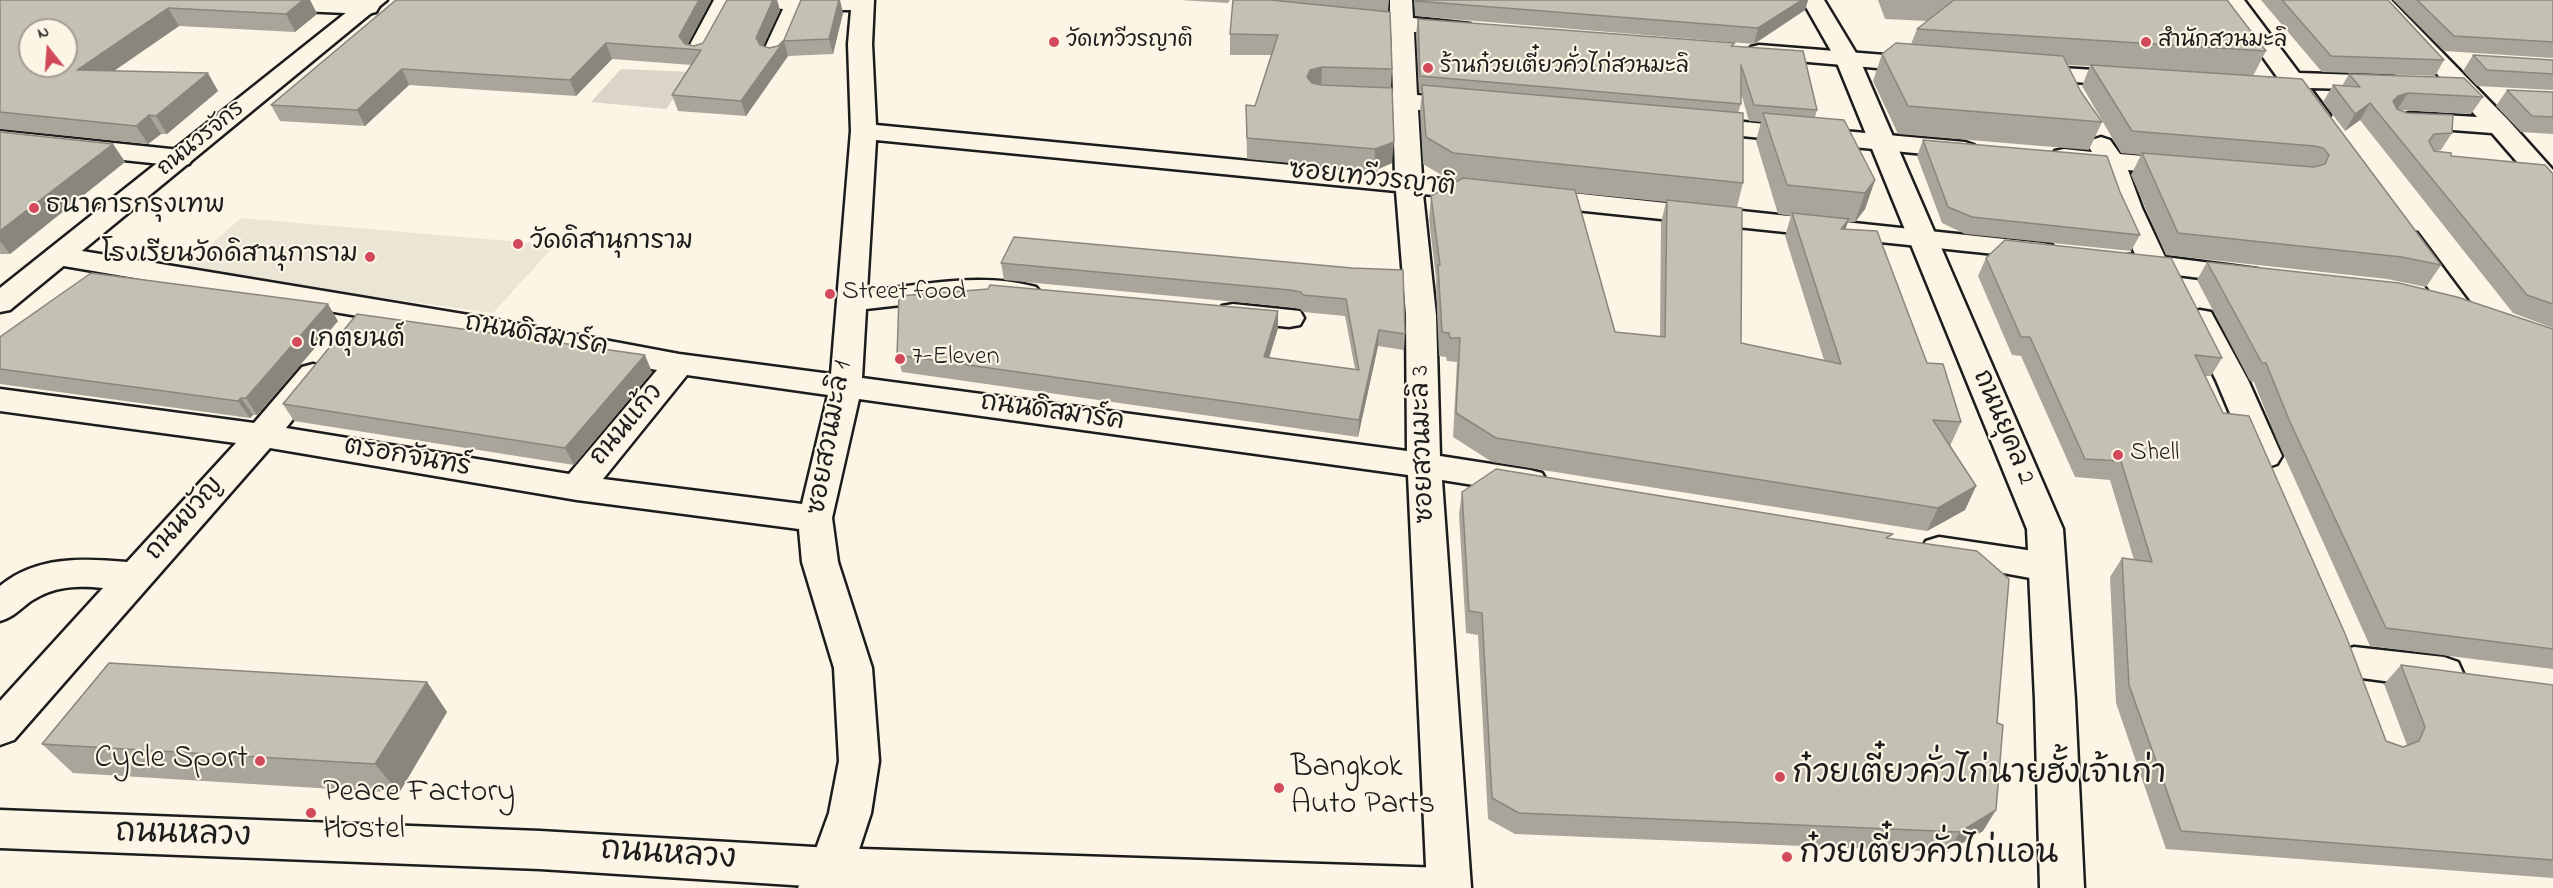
<!DOCTYPE html>
<meta charset="utf-8">
<style>
body{margin:0}
#map{position:relative;width:2553px;height:888px;overflow:hidden;background:#fcf5e5;font-family:"Indie Flower",sans-serif}
canvas{display:block}
.north{position:absolute;left:18px;top:18px;width:60px;height:60px;box-sizing:border-box;background:#fcf5e5;border:2px solid #a29e95;border-radius:50%;rotate:343deg;font-size:16px;font-weight:700;line-height:24px;text-align:center;color:#1c1c1c}
.north::after{content:'';display:block;margin:auto;width:21px;height:27px;background:#d1495b;clip-path:polygon(50% 0,100% 100%,50% 72%,0 100%)}
</style>
<div id="map">
<canvas width="2553" height="888"></canvas>
<div class="north">N</div>
</div>
<script>
const c = document.querySelector('canvas').getContext('2d');
c.lineJoin = 'round';
function paint(path, color) {
  c.fillStyle = color;
  c.fill(path, 'evenodd');
}
function strokePath(path, color, width, dash) {
  c.strokeStyle = color;
  c.lineWidth = width;
  c.lineCap = dash ? 'butt' : 'round';
  c.setLineDash(dash || []);
  c.stroke(path);
}
function label(font, color, halo, rows, align = 'center') {
  c.font = font + ' "Indie Flower","Playpen Sans Thai",sans-serif';
  c.lineWidth = 4.5;
  c.setLineDash([]);
  c.textBaseline = 'middle';
  c.strokeStyle = halo;
  c.fillStyle = color;
  for (const [text, x, y, turn = 0] of rows) {
    c.save();
    c.translate(x, y);
    c.rotate((+turn || 0) * Math.PI / 180);
    c.textAlign = isNaN(turn) ? turn : align;
    if (halo) c.strokeText(text, 0, 0);
    c.fillText(text, 0, 0);
    c.restore();
  }
}
paint(new Path2D(`
 M241 218 555 245 493 313 182 270Z`), '#ebe5d6');
paint(new Path2D(`
 M621 69 693 72 666 109 591 102Z`), '#dbd5c8');
const minor = new Path2D(`
 M200 0H362L376 2 379 7 376 12 368 14 211 7 203 5Z
 M714 0H874L872 44 876 125 1395 175 1393 108 1338 103 1335 98 1338 93 1347 91 1393 93 1391 30 1338 24 1335 19 1338 14 1346 12 1390 16V0H1412L1413 18 1470 24 1473 29 1470 34 1462 36 1414 32 1417 95 1475 100 1478 105 1475 110 1466 112 1418 110 1422 177 2042 243 2052 245 2056 251 2052 257 2042 259 1423 194 1436 315 1440 456 1530 470 1542 473 1547 482 1542 491 1530 494 1442 480 1471 888H1427L1408 475 859 399 832 518 838 562 872 668 879 761 871 813 853 868 843 888H798L812 860 829 813 839 761 834 668 802 562 799 529 577 500 270 448 14 740 0 745V701L103 588C77 585 54 586 31 601 20 609 14 617 0 621V586C36 556 83 558 127 562L236 443 0 411V389L254 423 302 367 313 364 324 367 329 374 286 428 569 474 657 370 487 338 58 265 48 262 44 256 48 250 58 247 487 318 679 354 831 374 851 131 848 44 851 10H805L786 54 782 59 774 61 766 59 762 54 783 9 734 5 706 57 698 59 690 57 686 52ZM876 140 1396 191 1406 315 1407 451 862 378 866 309 971 297 1026 302 1036 299 1041 293 1036 287C981 272 923 285 867 291ZM687 375 828 395 802 504 603 479Z
 M2222 0H2244L2299 73 2390 76 2399 78 2402 83 2399 88 2390 90 2310 88 2330 115 2326 120 2317 123 2308 120Z
 M2368 0H2391L2509 121 2553 170V195L2544 193 2492 133 2400 126 2396 121 2400 116 2409 113 2477 117Z
 M1759 45 1923 58 1931 60 1935 65 1931 70 1923 72 1751 57 1747 52 1751 47Z
 M2028 66 2129 72 2138 74 2141 79 2138 84 2129 86 2020 78 2016 73 2020 68Z
 M1700 118 1965 142 1974 145 1978 150 1974 155 1965 158 1691 131 1687 126 1691 121Z
 M0 131 180 150 189 152 193 158 189 164 180 166 0 147Z
 M2101 137 2110 140 2120 154 2180 159 2189 161 2193 167 2189 173 2180 175 2128 170 2142 208 2165 257 2257 269 2261 275 2257 281 2247 284 2122 268 2118 262 2122 256 2135 254 2114 208 2100 168 2055 163 2051 157 2055 151 2064 149 2092 152 2088 145 2092 140Z
 M2407 231 2417 233 2467 300 2472 307 2467 314 2457 316 2447 314 2393 239 2397 233Z
 M1233 304 1300 311 1304 318 1300 325 1289 327 1222 320 1218 313 1222 306Z
 M2200 310 2211 312 2248 380 2282 456 2277 464 2265 468 2253 464 2248 456 2216 380 2185 319 2189 312Z
 M1939 537 2047 553 2060 557 2065 567 2060 577 2047 581 1926 559 1921 550 1926 541Z
 M2354 647 2444 657 2458 662 2463 673 2458 684 2444 689 2354 677 2340 673 2335 662 2340 651Z`);
const tertiary = new Path2D(`
 M1802 0H1824L1859 58 2063 529 2075 700 2084 888H2040L2035 700 2027 529 1835 58Z
 M0 810 540 831 831 848 1445 868 1460 874 1467 888H839L540 869 0 848Z`);
const secondary = new Path2D(`
 M362 0H387L10 310 0 312V288Z`);
strokePath(minor, '#1c1c1c', 5);
strokePath(tertiary, '#1c1c1c', 5);
strokePath(secondary, '#1c1c1c', 5);
paint(minor, '#fcf5e5');
paint(tertiary, '#fcf5e5');
paint(secondary, '#fcf5e5');
paint(new Path2D(`
 M0 0H310L317 14 295 32 179 26 114 71 218 91 167 134H161L148 144 0 129Z
 M396 0H711L688 44 694 46 703 43 727 0H777L780 10 763 46 769 48 778 46 784 40 843 13 833 54 788 56 746 116 678 111 672 95 692 65 612 59 576 96 409 85 365 126 280 121 271 105Z
 M1181 0H1230L1228 3Z
 M1233 0H1389L1388 11 1392 69 1391 88 1392 163 1374 171 1247 159 1246 105 1255 106 1271 55H1230V34Z
 M1414 0H1808L1805 10 1754 44 1415 16Z
 M1878 0H2227L2266 51 2253 76 2441 265 2426 287 2387 279 2166 255 2131 175 2141 155 2121 153 2082 86 2090 66 2068 65 2081 92 2102 122 2089 150 1898 134 1873 81 1882 54 1911 44 1917 29 1927 21 1885 19Z
 M2261 0H2388L2444 60 2435 76 2322 72Z
 M2393 0H2553V58L2444 51Z
 M1418 19 1735 46 1817 110 1815 117 1875 180 1865 209 1855 222H1848L1845 230 1927 363 1961 422 1950 446 1976 486 1965 510 1927 531 1492 462 1453 437 1457 362 1447 361 1446 357 1439 356 1436 288V278L1429 219 1431 196 1459 181 1450 180 1423 164 1420 110 1422 92H1419L1416 34ZM1741 93 1749 121 1761 122 1756 141 1778 214 1791 216 1785 236 1824 360 1741 343 1737 207 1743 183 1738 113 1741 104ZM1576 193 1666 202 1661 223 1660 337 1615 332Z
 M2473 55 2553 60V90L2477 86 2463 71Z
 M2349 74 2483 97 2471 114 2399 110 2452 133 2441 150 2436 151 2451 156 2553 174V328L2513 313 2360 120 2345 131 2323 102 2333 85 2342 86Z
 M2507 90 2553 92V134L2521 132 2496 106Z
 M0 132 113 144 125 162 10 254H0Z
 M1923 140 2140 235 2131 251 1965 234 1942 223 1917 156Z
 M1986 258 2222 358 2211 376H2205L2386 741 2403 747 2407 745 2384 684 2401 665 2553 685V878L2166 849 2116 703 2110 577 2122 558 2134 560 2110 480 2075 477 2021 356 2012 355 1978 276Z
 M2207 262 2553 329V669L2370 646 2277 440 2254 382 2250 381 2197 280Z
 M1001 263 1352 268 1405 334 1404 350 1378 346 1358 437 902 372 897 355 1278 311V328L1269 358 1355 369 1345 316 1303 312 1300 309 1289 307 1004 280Z
 M338 321 257 415H253L250 418 0 384V337Z
 M652 372 574 465 294 421 283 404Z
 M1462 492 1891 539 1983 831 1947 852 1515 834 1488 819 1478 635 1466 633 1459 514Z
 M427 682 447 712 399 793 73 773 42 744Z`), '#a9a59a');
paint(new Path2D(`
 M303 0H310L317 14 295 32 286 14Z
 M699 0H711L685 49 679 36Z
 M773 0H777L780 10 760 53 756 38Z
 M839 0H840L843 13 833 54 829 39Z
 M1802 0H1808L1805 10 1754 44 1758 28Z
 M168 8 179 26 89 88 77 70Z
 M784 41 788 56 746 116 741 101Z
 M606 43 612 59 576 96 570 80Z
 M1322 67 1321 88 1310 91 1307 77 1310 70Z
 M402 69 409 85 365 126 357 110Z
 M208 73 218 91 167 134 156 116Z
 M2408 93 2397 110 2387 113 2382 119 2393 101 2398 96Z
 M2370 103 2360 120 2345 131 2355 114Z
 M149 115 161 134 148 144 136 126Z
 M1394 142 1392 163 1374 171 1375 149Z
 M113 144 125 162 10 254 0 241V231Z
 M1875 180 1865 209 1855 222 1865 193Z
 M1849 219 1841 242V229Z
 M328 304 338 321 257 415 246 398Z
 M1278 311V328L1264 374V357Z
 M1379 330 1378 346 1358 437 1359 420Z
 M645 355 652 372 574 465 565 448Z
 M241 398 253 415 250 418 238 401Z
 M1976 486 1965 510 1927 531 1938 508Z
 M427 682 447 712 399 793 375 764Z
 M1996 810 1983 831 1947 852 1960 832Z`), '#89867d');
const building = new Path2D(`
 M0 0H303L286 14 168 8 77 70 208 73 156 116 149 115 136 126 0 112ZM30 30H66V66H30Z
 M396 0H699L679 36 685 44 694 46 703 43 727 0H773L756 38 760 45 769 48 778 46 784 40 801 0H839L829 39 784 41 741 101 672 95 701 50 606 43 570 80 402 69 357 110 271 105Z
 M1233 0H1270L1390 12 1392 69 1322 67 1310 70 1307 77 1312 83 1321 85 1392 88 1394 142 1375 149 1247 138 1246 105 1255 106 1278 35 1230 34Z
 M1416 0H1802L1758 28 1416 1Z
 M1954 0H2227L2266 51 1917 29Z
 M2282 0H2388L2444 60 2331 56Z
 M2417 0H2553V42L2454 36Z
 M1418 19 1735 43 1731 46 1803 51 1817 110 1754 105 1741 65V104L1420 76Z
 M1896 43 2063 56 2081 92 2102 122 1908 106 1882 54Z
 M2473 55 2553 60V74L2487 70Z
 M2091 65 2302 79 2441 265 2402 257 2178 233 2142 153 2314 167 2325 164 2329 155 2323 148 2314 146 2132 131Z
 M2349 74 2464 78 2483 97 2408 93 2398 96 2393 101 2397 109 2407 113 2453 115 2452 133 2434 134 2429 141 2434 151 2451 153V156L2545 165 2553 174V304L2527 295 2370 103 2355 114 2333 85 2360 87Z
 M1422 85 1743 113V183L1453 153 1426 137Z
 M2507 90 2553 92V117L2532 116Z
 M1763 113 1844 120 1875 180 1865 193 1787 185Z
 M0 132 113 144 0 231Z
 M1923 140 2107 156 2120 192 2140 235 1972 217 1948 207Z
 M1463 178 1575 190 1615 332 1665 337 1667 200 1742 208 1741 343 1841 364 1792 213 1849 219 1841 229 1877 231 1927 363 1943 364 1961 422 1933 420 1976 486 1938 508 1496 438 1456 413 1460 338H1450L1449 333 1442 332 1438 265H1440L1431 196Z
 M1014 237 1352 268 1403 270 1405 334 1379 330 1359 420 897 355 899 296 988 289 990 285 1278 311 1264 357 1359 370 1346 299 1303 295 1301 292 1290 290 1001 263Z
 M2005 240 2171 258 2222 358 2195 355 2223 413 2249 416 2346 636 2386 741 2403 747 2419 741 2425 727 2401 665 2553 685V860L2181 831 2129 685 2122 558 2152 562 2121 461 2085 459 2030 337H2021L1986 258Z
 M2207 262 2399 283 2457 297 2553 329V649L2386 628 2290 422 2266 363H2262Z
 M91 273 328 304 246 398H241L238 401 0 369V337Z
 M357 314 645 355 565 448 283 404Z
 M1496 469 1893 534 1886 538 1977 551 2009 579 1997 723 2003 725 1996 810 1960 832 1519 813 1492 798 1482 613 1469 611 1462 492Z
 M109 663 427 682 375 764 42 744Z`);
paint(building, '#c4c0b3');
strokePath(building, '#89867d', 1.5);
for (const [x, y, r, color] of [
 [1054,42,6,"#d1495b"],
 [2146,42,6,"#d1495b"],
 [1428,68,6,"#d1495b"],
 [34,208,6,"#d1495b"],
 [518,244,6,"#d1495b"],
 [370,257,6,"#d1495b"],
 [830,294,6,"#d1495b"],
 [297,342,6,"#d1495b"],
 [900,359,6,"#d1495b"],
 [2118,455,6,"#d1495b"],
 [260,761,6,"#d1495b"],
 [1780,777,6,"#d1495b"],
 [1279,788,6,"#d1495b"],
 [311,813,6,"#d1495b"],
 [1787,857,6,"#d1495b"]
]) {
  const dot = new Path2D();
  dot.arc(x, y, r, 0, 2 * Math.PI);
  c.fillStyle = color;
  c.fill(dot);
  strokePath(dot, '#fcf5e5', 2);
}
label('22px', '#1c1c1c', '#fcf5e5', [
 ["วัดเทวีวรญาติ",1066,42],
 ["สำนักสวนมะลิ",2158,42],
 ["ร้านก๋วยเตี๋ยวคั่วไก่สวนมะลิ",1440,68]
], 'left');
label('22px', '#1c1c1c', '#fcf5e5', [
 ["ถนนวรจักร",202,140,-39]
]);
label('26px', '#1c1c1c', '#fcf5e5', [
 ["ซอยเทวีวรญาติ",1372,181,6],
 ["ถนนดิสมาร์ค",536,337,10],
 ["ถนนดิสมาร์ค",1052,414,8],
 ["ถนนแก้ว",628,426,-50],
 ["ถนนยุคล 2",2002,428,67],
 ["ซอยสวนมะลิ 1",832,438,-80],
 ["ซอยสวนมะลิ 3",1425,444,-92],
 ["ตรอกจันทร์",407,459,10],
 ["ถนนขวัญ",186,520,-48]
]);
label('26px', '#1c1c1c', '#fcf5e5', [
 ["ธนาคารกรุงเทพ",46,208],
 ["วัดดิสานุการาม",530,244],
 ["โรงเรียนวัดดิสานุการาม",358,257,"right"],
 ["Street food",842,294],
 ["เกตุยนต์",309,342],
 ["7-Eleven",912,359],
 ["Shell",2130,455]
], 'left');
label('32px', '#1c1c1c', '#fcf5e5', [
 ["Cycle Sport",248,761,"right"],
 ["Bangkok",1291,770],
 ["Auto Parts",1291,807],
 ["ก๋วยเตี๋ยวคั่วไก่นายฮั้งเจ้าเก่า",1792,777],
 ["Peace Factory",323,795],
 ["Hostel",323,832],
 ["ก๋วยเตี๋ยวคั่วไก่แอน",1799,857]
], 'left');
label('32px', '#1c1c1c', '#fcf5e5', [
 ["ถนนหลวง",183,837,2],
 ["ถนนหลวง",668,857,4]
]);
</script>
